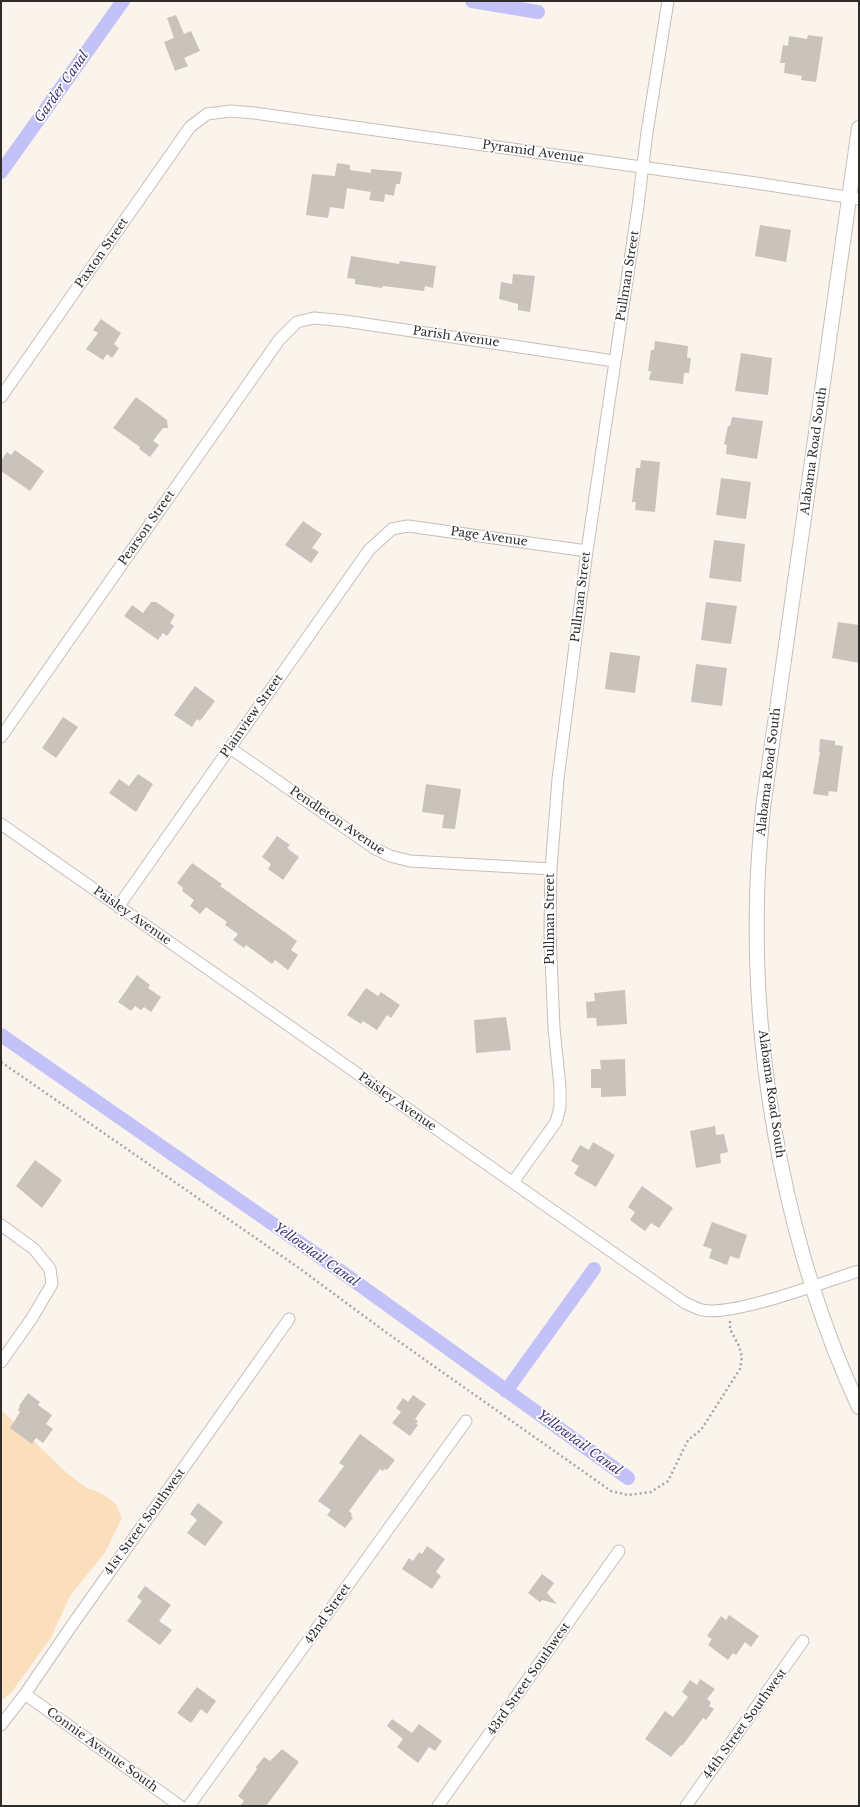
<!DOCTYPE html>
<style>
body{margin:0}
#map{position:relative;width:860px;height:1807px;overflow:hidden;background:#faf4ec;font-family:"Libre Baskerville",serif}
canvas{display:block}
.frame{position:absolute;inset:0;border:2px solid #2f2d2a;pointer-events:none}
</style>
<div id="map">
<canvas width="860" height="1807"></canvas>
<div class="frame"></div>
</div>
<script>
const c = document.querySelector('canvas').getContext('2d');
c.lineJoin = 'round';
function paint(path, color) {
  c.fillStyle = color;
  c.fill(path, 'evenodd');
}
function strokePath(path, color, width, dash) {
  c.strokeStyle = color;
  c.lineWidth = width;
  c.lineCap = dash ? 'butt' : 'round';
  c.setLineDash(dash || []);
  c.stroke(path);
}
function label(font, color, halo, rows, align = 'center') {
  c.font = font + ' "Libre Baskerville",serif';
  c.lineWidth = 3.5;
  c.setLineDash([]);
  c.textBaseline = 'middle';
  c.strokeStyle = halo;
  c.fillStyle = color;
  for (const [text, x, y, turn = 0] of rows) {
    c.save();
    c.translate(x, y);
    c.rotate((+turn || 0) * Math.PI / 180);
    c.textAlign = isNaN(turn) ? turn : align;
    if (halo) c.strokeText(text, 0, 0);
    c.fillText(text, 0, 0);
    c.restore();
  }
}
paint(new Path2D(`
 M1 1410 68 1474 87 1488 101 1493 116 1504 122 1518 106 1551 70 1596 51 1638 10 1694 1 1700Z`), '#fbdfbc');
strokePath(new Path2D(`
 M472 1 538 12
 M1 172 123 1
 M1 1035 339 1270 628 1478
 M506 1391 594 1269`), '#c2c2f8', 14);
paint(new Path2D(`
 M176 15 184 34 191 31 200 51 184 58 188 66 175 71 164 42 174 38 167 18Z
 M808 35 823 37 816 82 801 80 802 76 784 73 785 63H780L783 45 788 46 789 36 807 39Z
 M337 163 350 165V170L371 173V169L402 172 400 184H396L394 196 385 194 384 202 369 200 371 192 347 188 344 209 330 207 328 218 306 215 312 174 335 176Z
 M760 225 791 230 786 262 755 256Z
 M351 256 399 264 400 261 436 266 433 288 425 286 424 291 383 286 382 288 355 284V279L347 278Z
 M513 274 535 276 530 312 518 310V304L499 299 501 282 512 284Z
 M101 319 121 333 114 344 119 348 112 358 107 354 103 360 86 349 98 333 93 330Z
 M655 341 688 346 687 358H691L689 373H684L683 384 649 380 651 371H648L651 350H654Z
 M741 353 772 358 768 395 735 391Z
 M136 397 167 420 168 428H163L153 441 159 445 150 457 139 449 140 447 113 428Z
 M732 417 763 421 757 459 726 454 727 445 724 444 728 426H730Z
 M15 450 44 471 30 491 1 471V461L7 452 11 455Z
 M641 460 660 462 655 512 635 510 636 502H632L636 468H640Z
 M721 478 751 482 746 519 716 515Z
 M303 521 322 534 312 548 319 552 311 563 285 545Z
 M714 540 745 544 741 582 709 578Z
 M151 602H156L175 615 170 623 174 626 167 636 163 633 158 640 124 616 132 605 143 613Z
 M706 602 737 606 731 644 701 640Z
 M838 622 859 625V663L832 658Z
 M610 652 640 656 635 693 605 689Z
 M696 664 727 668 722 706 691 702Z
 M195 686 215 701 200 721 197 719 192 727 174 715Z
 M63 717 78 727 56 758 42 748Z
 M820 739 835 741V745L843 746 837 792 829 791 828 796 813 794 820 752H819Z
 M138 774 153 784 136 812 109 793 119 779 129 786Z
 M426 784 461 789 455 829 442 828 444 815 422 812Z
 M277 836 290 845 287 848 299 857 283 880 268 869 271 864 262 857Z
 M192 863 222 884 220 886 297 941 291 950 298 955 288 970 275 960 272 964 246 945 244 948 233 940 238 934 225 925 227 922 206 907 200 914 190 906 194 900 182 891 183 888 177 883Z
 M137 975 150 985 148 988 161 997 151 1012 144 1007 141 1010 135 1006 131 1011 118 1002Z
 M366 988 378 996 381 992 400 1005 391 1018 387 1015 377 1030 363 1021 361 1024 347 1015Z
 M625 990 627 1024 597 1026 596 1018H587L586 1002 595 1001 594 993Z
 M506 1017 511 1050 476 1053 474 1020Z
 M625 1059 626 1096 601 1097V1088H591V1069H601L600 1060Z
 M715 1126 716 1135 724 1134 728 1152 720 1154 721 1163 696 1168 690 1131Z
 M593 1142 615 1155 596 1187 574 1174 579 1166 571 1161 580 1145 589 1150Z
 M35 1160 62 1180 42 1208 16 1186Z
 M642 1186 673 1208 659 1228 651 1223 645 1231 630 1220 635 1212 628 1207Z
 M712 1222 747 1235 739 1259 730 1256 727 1265 709 1258 712 1249 703 1246Z
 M28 1393 40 1402 38 1405 52 1415 46 1424 53 1429 43 1443 36 1438 32 1444 10 1428 20 1412 18 1410 20 1407 19 1406Z
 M413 1395 426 1404 415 1419 418 1421 416 1424 418 1425 410 1436 392 1423 401 1412 396 1408 403 1398 408 1402Z
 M360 1434 395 1460 387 1470 384 1469 383 1471 380 1469 360 1496 349 1511 352 1514 351 1516 353 1518 345 1528 327 1515 331 1510 318 1501 344 1466 339 1463Z
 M198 1503 223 1522 205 1546 187 1533 197 1520 190 1514Z
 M427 1546 445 1559 436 1572 441 1576 432 1589 402 1569 409 1558 413 1561 419 1552 422 1554Z
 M542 1574 554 1583 547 1593 557 1604 542 1600 540 1602 528 1593Z
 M145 1586 171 1605 159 1621 172 1630 160 1645 127 1621 142 1601 137 1597Z
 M729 1615 759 1636 751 1647 745 1642 736 1655 733 1653 728 1660 708 1645 712 1639 707 1636 721 1616 726 1620Z
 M700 1679 715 1689 707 1699 711 1702 709 1706 714 1709 706 1720 703 1718 682 1746 681 1745 671 1757 645 1739 665 1711 673 1717 688 1697 682 1692 690 1680 697 1685Z
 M197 1687 216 1701 207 1714 201 1709 191 1723 177 1713Z
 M392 1719 412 1733 419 1724 442 1741 435 1751 429 1747 418 1763 397 1747 403 1739 387 1726Z
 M282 1749 299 1762 266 1806H240L244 1801 238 1796 257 1769 256 1767 264 1757 270 1761Z`), '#c9c3bc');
const minor = new Path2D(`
 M1 397 190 127 207 114 231 111 254 113 756 183 859 199
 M1 737 279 340 297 322 314 318 345 321 614 361
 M230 748 374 848 390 856 410 861 551 869
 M1 824 685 1303C691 1305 697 1309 702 1310 733 1317 826 1281 859 1271
 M118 907 369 550 392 529 408 526 587 551
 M513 1182 556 1122 560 1107V1087L554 1028 550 933 551 869 558 779 587 551 638 206 647 132 668 1
 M1 1225 34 1249 50 1269 52 1284 32 1318 1 1362
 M25 1694 180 1806
 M1 1725 25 1694 70 1628 289 1319
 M189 1806 466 1421
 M438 1806 619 1551
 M686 1806 803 1641`);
const tertiary = new Path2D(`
 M859 128 763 808C760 840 757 872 757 904 753 1069 789 1257 859 1407`);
strokePath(minor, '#c5bfb8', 13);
strokePath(tertiary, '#c5bfb8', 16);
strokePath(new Path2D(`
 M1 1062 299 1268 387 1333 611 1491 628 1495 651 1492 668 1481 688 1440 701 1430 740 1369 742 1357 739 1346 730 1329V1320`), '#aaa69f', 2.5, [2, 3]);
strokePath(minor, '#fff', 11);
strokePath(tertiary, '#fff', 14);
label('12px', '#2f2d2a', '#fff', [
 ["Pyramid Avenue",533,152,8],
 ["Paxton Street",102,253,-55],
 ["Pullman Street",628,276,-81],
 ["Parish Avenue",456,337,8],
 ["Alabama Road South",814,451,-82],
 ["Pearson Street",147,528,-55],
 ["Page Avenue",489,537,8],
 ["Pullman Street",581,597,-83],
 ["Plainview Street",252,716,-55],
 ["Alabama Road South",769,772,-83],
 ["Pendleton Avenue",337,821,34],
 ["Paisley Avenue",132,916,35],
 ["Pullman Street",551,919,-90],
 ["Alabama Road South",771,1094,82],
 ["Paisley Avenue",397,1102,35],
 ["41st Street Southwest",145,1522,-54],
 ["42nd Street",328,1614,-55],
 ["43rd Street Southwest",529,1679,-55],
 ["44th Street Southwest",745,1724,-54],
 ["Connie Avenue South",102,1750,36]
]);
label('italic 13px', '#3c3474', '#fff', [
 ["Garder Canal",62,87,-55],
 ["Yellowtail Canal",316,1255,35],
 ["Yellowtail Canal",579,1443,36]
]);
</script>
